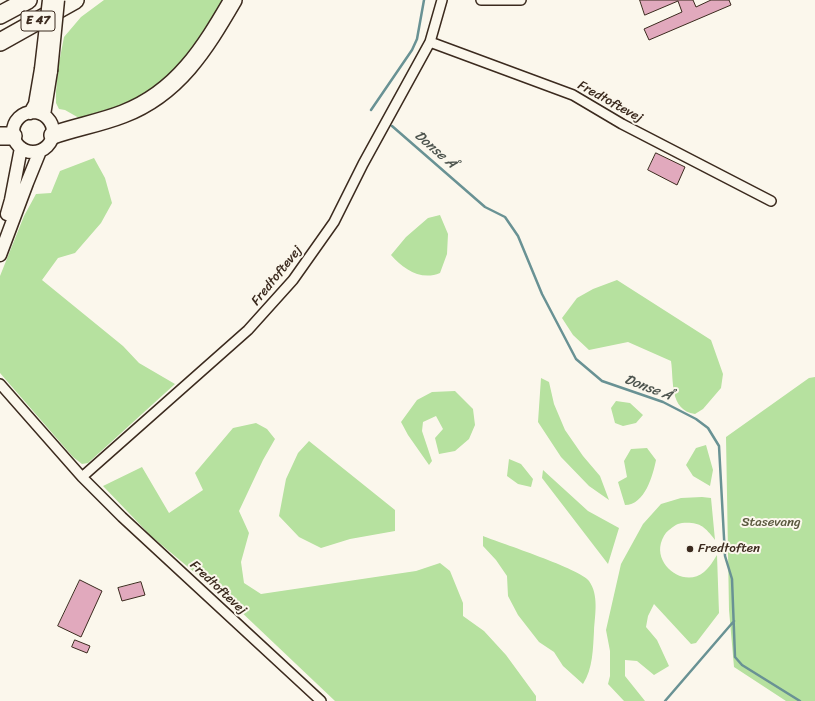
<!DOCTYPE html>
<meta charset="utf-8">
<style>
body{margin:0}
canvas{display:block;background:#fbf7ec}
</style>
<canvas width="815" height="701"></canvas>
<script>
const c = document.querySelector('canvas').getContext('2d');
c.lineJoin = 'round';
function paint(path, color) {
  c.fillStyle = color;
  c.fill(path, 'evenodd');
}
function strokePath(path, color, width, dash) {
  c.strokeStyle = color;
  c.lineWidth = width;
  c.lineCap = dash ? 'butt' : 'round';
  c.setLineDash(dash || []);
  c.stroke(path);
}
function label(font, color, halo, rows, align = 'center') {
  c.font = font + ' Sriracha,sans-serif';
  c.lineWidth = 4;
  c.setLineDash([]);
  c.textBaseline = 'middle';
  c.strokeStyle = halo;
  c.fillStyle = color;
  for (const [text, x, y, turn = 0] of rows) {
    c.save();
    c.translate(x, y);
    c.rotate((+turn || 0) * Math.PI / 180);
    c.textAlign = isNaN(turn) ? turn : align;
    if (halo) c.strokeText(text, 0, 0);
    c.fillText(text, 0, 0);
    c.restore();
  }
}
paint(new Path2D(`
 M104 0H228L194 49 155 89 131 102 79 118 65 110 59 109 56 103V92L58 68 64 37 81 17Z
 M94 158 105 178 112 203 101 223 75 253 58 258 42 280 123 346 139 363 175 384 88 463 82 464 73 457 0 373V276L24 216 36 194 51 193 60 171Z
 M440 215 448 234 447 254 440 273C421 281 403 269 391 255L406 237 428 218Z
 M617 280 711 340 723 374 721 388 703 409 695 414C669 410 674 381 671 361L628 342 589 350 573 335 562 318 577 298 593 289Z
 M815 377V701H786L734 667 729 610 726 437 809 378Z
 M541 378 549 382 554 404 565 430 583 456 600 476 609 500 589 486 561 457 538 422Z
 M455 391 473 409 475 425 469 439 455 451 439 454 435 438 443 429 436 416 423 422 422 431 432 461 429 465 408 435 401 422 417 400 432 392Z
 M616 401 630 403 643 415 636 423 623 426 615 423 611 408Z
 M256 423 267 429 275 439 263 460 239 511 249 533 241 562 244 583 261 594 416 571 440 563 450 571 463 603V616L484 631 506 655 536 696V701H335L237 608 151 536 103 486 142 467 169 513 203 490 195 473 233 428Z
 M309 441 395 510V531L350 539 321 548 299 537 279 516 286 479 298 453Z
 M706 445 713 470 710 486 693 476 686 465 696 448Z
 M647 448 656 460C653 475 645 505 625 505L618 482 627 477 624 461 631 449Z
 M509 459 521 464 533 479 531 487 518 484 507 476Z
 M543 470 588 511 619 528 608 564 542 478Z
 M702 497 711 498 715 540C704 526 700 522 682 523 676 524 673 527 669 530 665 533 664 536 662 540 652 564 684 589 704 572 710 567 713 561 717 555L719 613 696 643 691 644 654 604 648 616 646 627 657 640 669 666 654 675 637 661 625 660V676L645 701H624L608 684 610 676V651L606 630 621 564 643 524 661 504 681 498Z
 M483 536C500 543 581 569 589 581 599 595 595 614 594 631 593 648 593 669 583 684L563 666 554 652 539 642 518 615 508 596 507 576 496 560 483 546Z`), '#b6e19f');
strokePath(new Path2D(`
 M371 110 412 50 417 39 424 0
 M392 126 485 207 505 217 518 236 542 294 576 359 602 381 663 402 696 419 708 428 719 446 725 556 732 579 735 657 742 665 800 701
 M665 701 734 621`), '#699294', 2.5);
const building = new Path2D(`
 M640 0H693L696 7 711 0H729L731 5 649 40 644 29 682 12 678 1 645 15Z
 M656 153 685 167 677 185 648 170Z
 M80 580 102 591 81 637 58 626Z
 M141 582 145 595 122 601 118 588Z
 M75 640 90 646 87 653 72 647Z`);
paint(building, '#e1a9bd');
strokePath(building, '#3b2a1e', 1);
const minor = new Path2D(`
 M481 0H521
 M430 42 573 95 622 124 771 201
 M0 384 82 477 122 517 321 701
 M82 477 248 330 293 280 334 222 363 164 430 42 442 0`);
const tertiary = new Path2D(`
 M13 132a20 20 0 1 1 40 0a20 20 0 1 1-40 0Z
 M30 113 35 104 41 69
 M44 115 51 71
 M7 214 11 200 21 148
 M0 255 27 183 40 151`);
const motorway = new Path2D(`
 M0 15 28 0
 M0 42 75 0
 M53 135C76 127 100 123 123 114 178 93 205 48 233 0
 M0 136H13`);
strokePath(minor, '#3b2a1e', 12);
strokePath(tertiary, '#3b2a1e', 15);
strokePath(motorway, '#3b2a1e', 20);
strokePath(minor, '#fbf7ec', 9);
strokePath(tertiary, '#fbf7ec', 12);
strokePath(motorway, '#fbf7ec', 17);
const tertiaryBridge = new Path2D(`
 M41 69 49 0
 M51 71 58 0`);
strokePath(tertiaryBridge, '#3b2a1e', 15, []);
strokePath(tertiaryBridge, '#fbf7ec', 12);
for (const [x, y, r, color] of [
 [690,549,4,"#3b2a1e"]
]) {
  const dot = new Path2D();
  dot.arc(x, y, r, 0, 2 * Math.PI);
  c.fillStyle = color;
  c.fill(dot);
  strokePath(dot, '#fbf7ec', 1.5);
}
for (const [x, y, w] of [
 [38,21,34]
]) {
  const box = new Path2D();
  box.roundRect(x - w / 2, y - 10, w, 20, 3);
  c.fillStyle = '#fbf7ec';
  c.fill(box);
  strokePath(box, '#3b2a1e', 1);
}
label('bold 12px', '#3b2a1e', null, [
 ["E 47",38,21]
]);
label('13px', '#3b2a1e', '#fbf7ec', [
 ["Fredtoftevej",610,102,29],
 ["Fredtoftevej",277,276,-51],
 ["Fredtoftevej",218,588,43]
]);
label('13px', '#5a583e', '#fbf7ec', [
 ["Stasevang",771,523]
]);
label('13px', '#3b2a1e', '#fbf7ec', [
 ["Fredtoften",698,549]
], 'left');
label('italic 14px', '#4e554f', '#fbf7ec', [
 ["Donse Å",435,150,41],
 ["Donse Å",648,388,21]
]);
</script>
